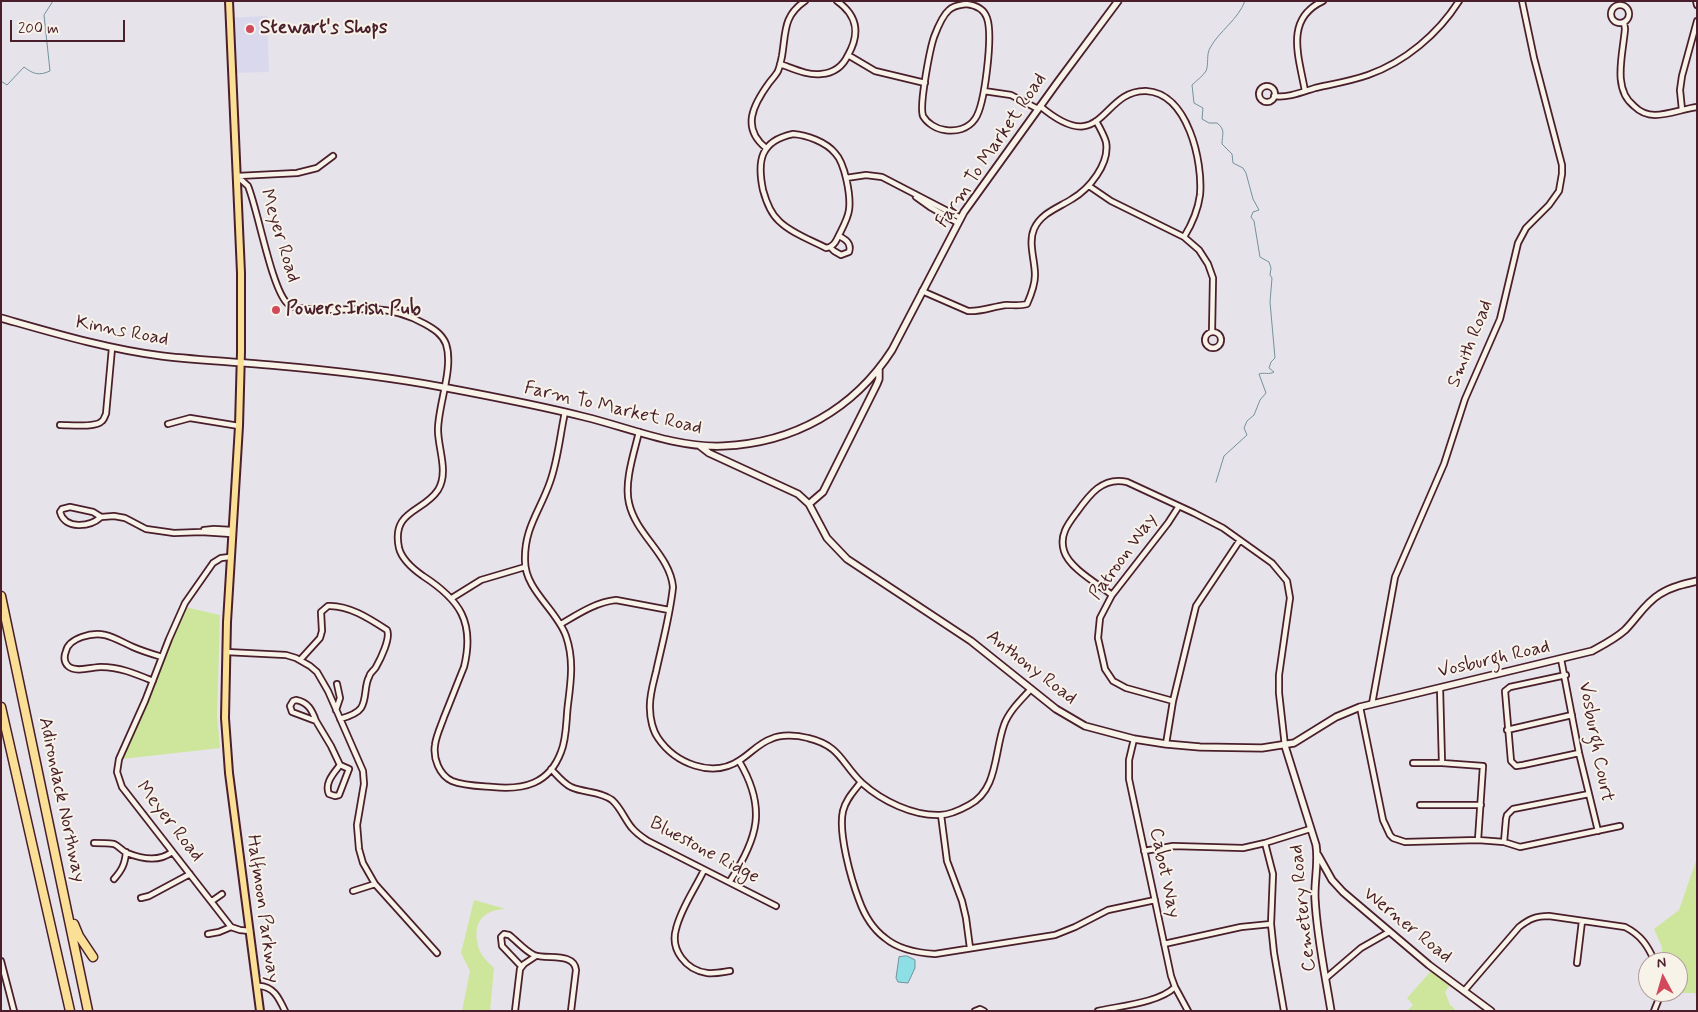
<!DOCTYPE html>
<style>
body{margin:0}
#map{position:relative;width:1698px;height:1012px;overflow:hidden;background:#e6e3eb;font-family:Mynerve,sans-serif}
canvas{display:block}
.frame{position:absolute;inset:0;border:2px solid #4a1f2b;pointer-events:none}
.north{position:absolute;left:1638px;top:952px;width:50px;height:50px;box-sizing:border-box;background:#f7f3e8;border:1px solid #b29e9c;border-radius:50%;rotate:354deg;font-size:14px;font-weight:700;line-height:20px;text-align:center;color:#4a1f2b}
.north::after{content:'';display:block;margin:auto;width:18px;height:22px;background:#d1495b;clip-path:polygon(50% 0,100% 100%,50% 72%,0 100%)}
.scale{position:absolute;left:10px;top:20px;width:115px;height:22px;box-sizing:border-box;border:2px solid #4a1f2b;border-top:0;padding-left:6px;font-size:15px;line-height:18px;white-space:nowrap;color:#4a1f2b;-webkit-text-stroke:4px #f7f3e8;paint-order:stroke}
</style>
<div id="map">
<canvas width="1698" height="1012"></canvas>
<div class="frame"></div>
<div class="north">N</div>
<div class="scale">200 m</div>
</div>
<script>
const c = document.querySelector('canvas').getContext('2d');
c.lineJoin = 'round';
function paint(path, color) {
  c.fillStyle = color;
  c.fill(path, 'evenodd');
}
function strokePath(path, color, width, dash) {
  c.strokeStyle = color;
  c.lineWidth = width;
  c.lineCap = dash ? 'butt' : 'round';
  c.setLineDash(dash || []);
  c.stroke(path);
}
function label(font, color, halo, rows, align = 'center') {
  c.font = font + ' Mynerve,sans-serif';
  c.lineWidth = 4;
  c.setLineDash([]);
  c.textBaseline = 'middle';
  c.strokeStyle = halo;
  c.fillStyle = color;
  for (const [text, x, y, turn = 0] of rows) {
    c.save();
    c.translate(x, y);
    c.rotate((+turn || 0) * Math.PI / 180);
    c.textAlign = isNaN(turn) ? turn : align;
    if (halo) c.strokeText(text, 0, 0);
    c.fillText(text, 0, 0);
    c.restore();
  }
}
paint(new Path2D(`
 M267 16 269 72 230 73 227 18Z`), '#dad8ed');
paint(new Path2D(`
 M185 607 220 615 217 716 220 748 122 759 151 695Z
 M1697 858V1002L1695 993H1667V992H1678V962H1662V947L1654 929 1679 910Z
 M474 900 506 909C480 910 472 925 479 949 481 956 489 963 494 968L490 1011H462L470 971 461 953Z
 M1431 971 1450 985 1445 992 1450 1005 1454 1008 1455 1011H1407L1413 1005 1407 998Z`), '#cee69c');
const water = new Path2D(`
 M907 956 915 960V968L908 983 898 982 896 978 899 957Z`);
paint(water, '#8edfe5');
strokePath(water, '#73929b', 1);
strokePath(new Path2D(`
 M1 81 7 85 24 67C33 74 39 76 50 71L44 15 53 1
 M1216 482 1224 456 1247 435 1244 428 1247 421 1254 415 1260 400 1266 393 1259 374C1264 372 1269 375 1274 372L1269 368 1271 362 1275 358 1270 302 1272 278 1270 275 1271 268 1269 262 1260 257 1254 221 1251 217 1253 212 1259 210 1253 199 1246 173 1243 168 1233 163 1232 154 1222 144C1222 134 1226 130 1217 123H1209L1202 119 1203 108 1194 103 1192 85C1196 81 1203 76 1206 71 1209 64 1206 55 1210 48 1219 31 1238 20 1245 1`), '#73929b', 1);
const street = new Path2D(`
 M1696 1 1697 5
 M966 4C975 5 984 9 987 18 993 35 985 105 975 119 968 129 956 132 945 130 936 129 927 123 923 116 919 105 930 49 934 37 937 29 943 15 949 10 954 5 960 5 966 4Z
 M1611 14a9 9 0 1 1 18 0a9 9 0 1 1-18 0Z
 M1624 22 1625 29C1623 54 1612 89 1634 106 1639 111 1647 115 1655 115 1668 115 1683 109 1697 107
 M848 55 875 71 925 83
 M780 64C792 68 808 76 821 74 834 73 843 66 848 55 860 34 858 16 837 1
 M1259 94a8 8 0 1 1 16 0a8 8 0 1 1-16 0Z
 M984 91 1011 95 1038 109
 M1305 91C1299 57 1284 19 1323 1
 M1274 96C1288 98 1302 92 1315 88 1333 84 1351 81 1368 75 1405 62 1438 34 1459 1
 M1040 106C1104 160 1100 90 1146 91 1188 93 1203 162 1200 195 1198 210 1192 224 1184 237
 M1682 110 1680 90 1682 76 1697 21
 M793 134C807 135 826 142 835 153 845 163 851 196 849 210 848 218 843 227 839 235 836 241 834 247 826 248 811 240 791 233 779 221 770 213 766 201 763 190 757 161 760 141 793 134Z
 M766 148C741 128 753 105 769 83 772 79 776 75 778 71 780 66 781 61 782 56 786 32 783 16 805 1
 M237 176 248 186C258 210 272 291 288 304 302 314 356 308 374 309 392 310 409 315 425 324 434 329 442 334 446 344 454 368 438 405 438 430 438 449 449 472 438 490 423 513 391 510 399 548 402 560 413 569 423 576 460 600 475 622 464 667 457 684 451 700 444 717 441 726 436 736 435 745 433 758 439 775 452 781 464 786 480 786 493 787 524 790 549 784 561 752 567 738 566 719 568 704 571 681 574 659 566 636 557 610 525 590 525 561 524 528 540 511 550 482 558 460 560 435 565 412
 M238 176 297 173 317 168 333 156
 M846 178 866 175 882 177 961 218
 M1089 186 1111 201 1184 237 1199 250 1208 264 1213 278 1212 332
 M916 197 930 207 958 223
 M830 247 834 251 841 255 849 252C852 243 845 239 839 236
 M922 291 968 311C981 312 994 306 1007 305 1014 305 1021 306 1027 304 1031 295 1035 285 1035 275 1035 260 1028 243 1034 229 1041 213 1058 208 1072 199 1089 189 1110 164 1106 142 1104 135 1100 128 1096 121
 M1205 340a8 8 0 1 1 16 0a8 8 0 1 1-16 0Z
 M168 424 190 418 239 426
 M60 425C70 425 96 428 102 421 104 420 105 415 106 414L112 348
 M639 432C634 453 624 482 629 503 636 535 670 555 673 587 670 616 662 644 656 672 653 684 649 697 650 709 650 719 653 731 658 738 675 763 712 779 740 760 750 754 759 743 771 739 781 734 797 735 808 738 841 746 841 763 862 783 882 801 913 816 940 815 950 815 960 810 969 805 998 790 994 753 1004 725 1009 711 1021 700 1031 689
 M70 507 93 512 101 517C90 527 65 530 60 512L62 509Z
 M101 517 114 516 125 518 146 529 174 533 201 532 232 534
 M204 530 214 529 232 530
 M230 557 221 558 213 563 185 603 169 639 145 701 119 759 117 772 122 787 231 927 240 930 250 931
 M1112 595C1098 584 1069 568 1064 551 1059 535 1068 524 1077 512 1089 495 1103 476 1127 482L1194 513 1223 528 1272 563 1287 581 1290 598 1279 675V693L1285 746
 M452 598 481 580 525 567
 M561 624C578 614 596 602 616 600L669 610
 M226 652 286 655 296 658 310 666 317 672 328 691 363 771 364 784 357 825 359 849 363 863 375 884 437 953
 M1561 659 1579 753 1598 831
 M300 660 320 638 322 631 321 612 328 606C349 605 370 619 387 630 391 638 380 660 376 667 374 671 370 672 369 677 364 686 367 699 361 708 357 714 347 717 340 719
 M1566 675 1510 687 1505 691 1511 761 1516 766 1523 765 1579 753
 M153 681C136 674 120 667 101 667 92 667 76 673 68 666 64 662 64 656 66 651 69 638 92 632 105 635 114 637 124 643 133 647 142 651 152 654 162 657
 M1440 688 1442 763
 M296 700C308 702 312 710 316 721L292 712 290 706 293 701Z
 M1173 701 1126 688 1113 681 1105 669 1098 638 1100 618 1112 595 1168 523 1179 506
 M1372 704 1395 577 1444 464 1465 399 1500 319 1518 243 1526 228 1549 205 1559 191 1562 174V165L1534 58 1522 1
 M1360 707 1383 820 1390 835 1393 838 1405 842 1478 840 1504 842 1520 847 1620 826
 M336 710 340 698 337 684
 M316 721 331 746 340 765
 M1507 730 1572 715
 M1134 739 1129 760V779L1171 976 1175 987 1188 1011
 M1166 744 1173 701 1196 606 1240 540
 M1413 763H1442L1483 766 1478 840
 M340 765 349 769 339 795 335 796 329 794C324 783 334 773 340 765Z
 M551 769C557 775 563 783 571 787 584 793 600 791 612 800 621 808 625 820 632 828 637 834 642 837 648 841L776 906
 M861 782C854 791 846 799 843 811 838 833 851 879 859 900 864 914 873 929 885 938 898 949 918 953 935 954L1055 935 1075 927 1108 910 1155 900
 M1420 805H1481
 M941 815 947 861 962 901 966 918 970 948
 M1504 842 1506 819 1507 815 1513 809 1589 794
 M94 843C100 843 107 843 114 844 119 846 122 851 127 853 142 859 159 862 172 852
 M1265 843 1273 874 1271 924 1274 953 1284 1011
 M1144 851 1173 846 1243 848 1265 843 1310 829
 M704 870C695 889 681 908 676 929 670 950 686 970 707 973 715 974 723 972 730 971
 M114 879C122 870 125 864 126 852
 M730 881C758 838 767 808 739 761
 M353 891 375 884
 M141 898 149 896 190 874
 M212 901 222 894
 M208 934 219 932 231 927
 M1164 944 1241 927 1271 924
 M1 961 14 1011
 M1577 963 1582 921
 M521 966 502 946 501 937 504 934 509 935C517 941 525 951 534 955 547 960 574 952 576 970L571 1011
 M1326 978 1361 948 1389 932
 M257 986C273 985 279 998 285 1011
 M1464 991 1519 927C1529 919 1536 916 1549 916L1625 927C1641 935 1648 946 1655 962
 M515 1011 520 969 524 964 536 956
 M975 1011 980 1009 984 1011
 M1098 1011C1119 1006 1159 1003 1175 987
 M1654 1011 1660 996 1661 992`);
const secondary = new Path2D(`
 M1 318C54 333 107 349 162 356 197 360 234 362 270 365 327 370 385 376 442 387 490 396 538 405 585 417 630 428 676 448 723 446 794 443 854 409 892 350L964 212 1057 83 1118 1
 M700 446 709 453 798 494 809 504 827 538 847 559 971 641 1056 709 1085 726 1134 739 1166 744 1200 747 1262 748 1294 743 1336 717 1360 707 1592 651C1603 645 1615 639 1625 630 1637 618 1645 603 1660 594 1671 587 1684 584 1697 581
 M809 504 823 492 877 384 879 379V369
 M1285 746 1316 845C1319 863 1314 881 1315 899 1317 937 1325 974 1331 1011
 M1318 855 1332 880 1343 892 1429 965 1491 1011`);
const primary = new Path2D(`
 M229 1 241 273V352L239 426 227 622 225 718 229 773 260 1011`);
const highway = new Path2D(`
 M1 596 88 1011
 M1 707 70 1011
 M74 924 79 936 93 957`);
strokePath(street, '#4a1f2b', 8);
strokePath(secondary, '#4a1f2b', 9);
strokePath(primary, '#4a1f2b', 10);
strokePath(highway, '#4a1f2b', 11);
strokePath(street, '#f7f3e8', 4.5);
strokePath(secondary, '#f7f3e8', 5.5);
strokePath(primary, '#fadf96', 6);
strokePath(highway, '#fadf96', 8);
for (const [x, y, r, color] of [
 [250,29,5,"#d1495b"],
 [276,310,5,"#d1495b"]
]) {
  const dot = new Path2D();
  dot.arc(x, y, r, 0, 2 * Math.PI);
  c.fillStyle = color;
  c.fill(dot);
  strokePath(dot, '#f7f3e8', 2);
}
label('bold 19px', '#4a1f2b', '#f7f3e8', [
 ["Stewart's Shops",260,29],
 ["Powers Irish Pub",286,310]
], 'left');
label('19px', '#4a1f2b', '#f7f3e8', [
 ["Farm To Market Road",992,151,-56],
 ["Meyer Road",279,236,73],
 ["Kinns Road",122,332,11],
 ["Smith Road",1471,344,-68],
 ["Farm To Market Road",613,409,13],
 ["Patroon Way",1124,557,-54],
 ["Vosburgh Road",1494,660,-13],
 ["Anthony Road",1031,668,38],
 ["Vosburgh Court",1595,742,79],
 ["Adirondack Northway",61,800,78],
 ["Meyer Road",169,822,52],
 ["Bluestone Ridge",704,851,28],
 ["Cabot Way",1164,873,78],
 ["Cemetery Road",1304,908,-96],
 ["Halfmoon Parkway",262,909,82],
 ["Werner Road",1407,926,39]
]);
</script>
